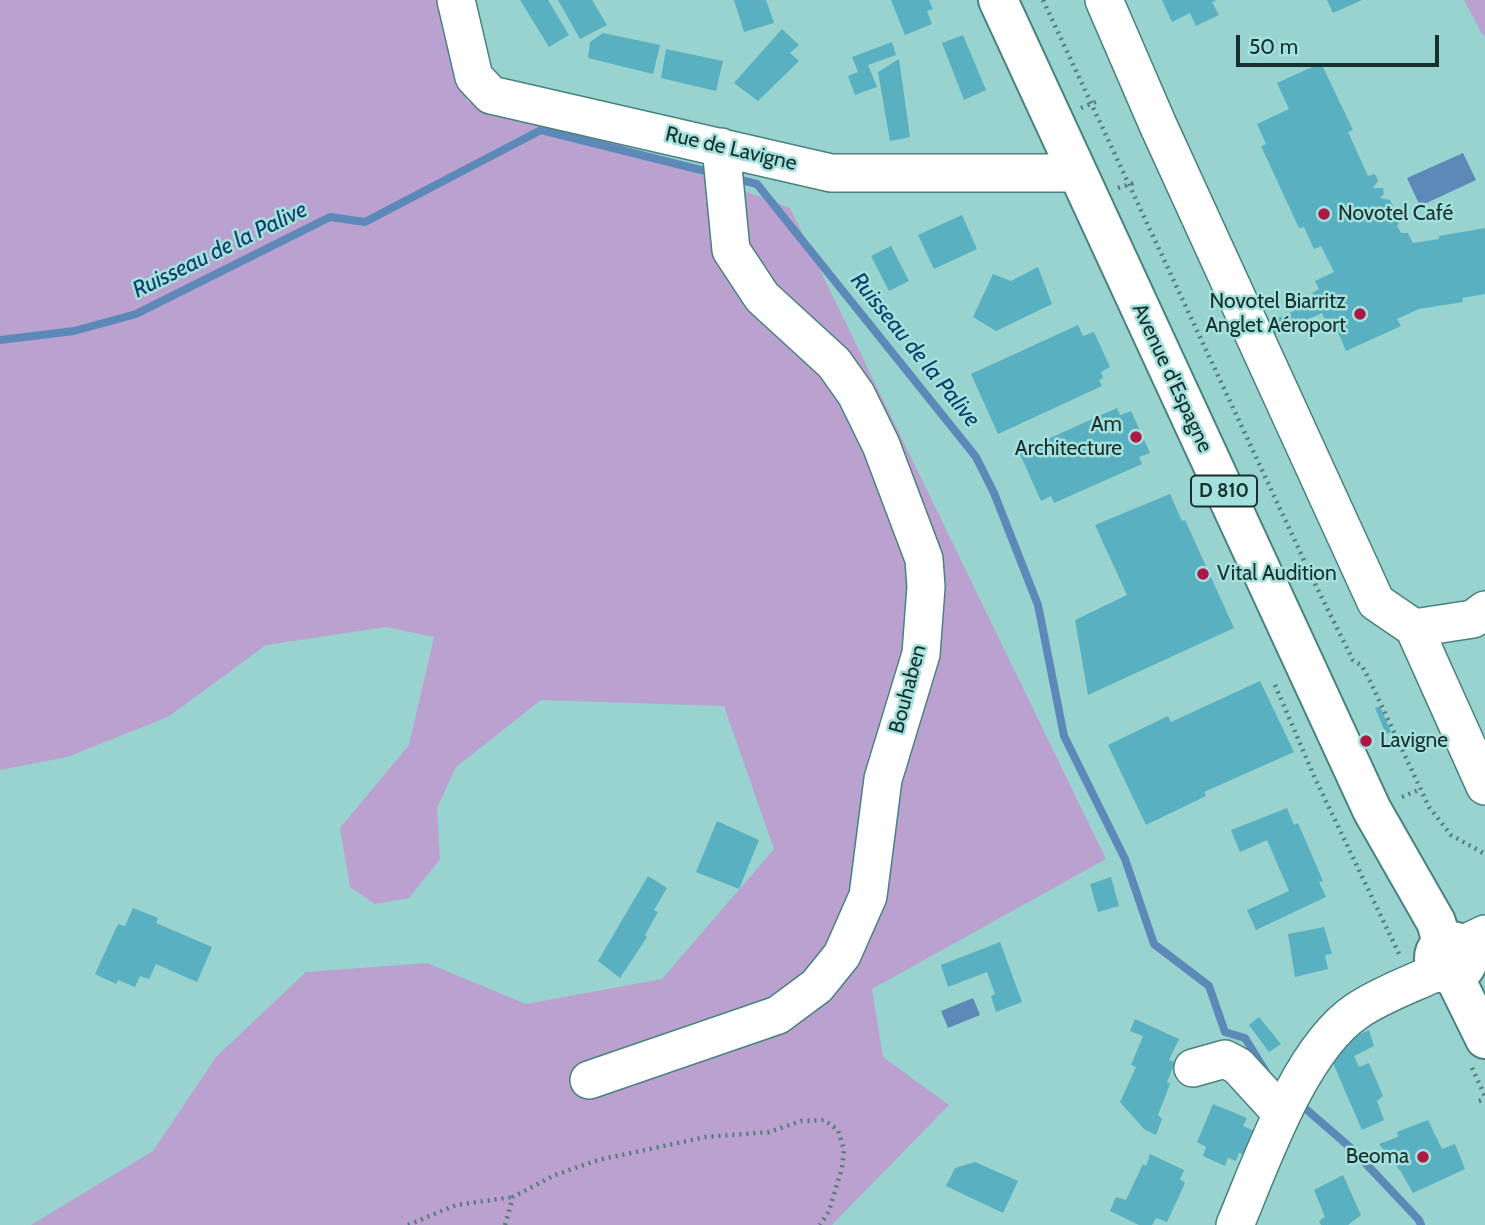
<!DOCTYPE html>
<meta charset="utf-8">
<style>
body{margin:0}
#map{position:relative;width:1485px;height:1225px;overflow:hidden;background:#98d3cf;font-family:Cabin,sans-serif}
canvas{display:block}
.scale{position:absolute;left:1236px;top:35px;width:203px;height:32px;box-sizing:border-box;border:4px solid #172f2e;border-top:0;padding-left:9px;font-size:21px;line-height:24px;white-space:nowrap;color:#172f2e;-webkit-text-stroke:5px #a5e1dc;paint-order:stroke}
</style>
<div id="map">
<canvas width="1485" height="1225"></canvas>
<div class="scale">50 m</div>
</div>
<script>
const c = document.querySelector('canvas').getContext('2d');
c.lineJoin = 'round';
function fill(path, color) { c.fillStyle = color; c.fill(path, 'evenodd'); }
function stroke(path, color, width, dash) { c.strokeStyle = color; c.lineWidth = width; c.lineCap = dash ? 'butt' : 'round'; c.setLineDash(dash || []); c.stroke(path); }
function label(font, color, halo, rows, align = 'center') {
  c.font = font + ' Cabin,sans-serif'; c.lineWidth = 5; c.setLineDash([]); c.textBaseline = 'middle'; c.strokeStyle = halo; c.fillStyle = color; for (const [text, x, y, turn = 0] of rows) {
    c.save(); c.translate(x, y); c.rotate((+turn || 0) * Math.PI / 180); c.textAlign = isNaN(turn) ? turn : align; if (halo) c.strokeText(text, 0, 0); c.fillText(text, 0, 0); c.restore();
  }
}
const green = new Path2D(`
 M0,0H438L467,101L626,147L790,208L1106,859L872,989L883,1057L949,1105L832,1225H31L153,1151L216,1057L306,972L427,963L526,1004L662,979L774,849L724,706L541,700L456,767L437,808L440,859L409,898L375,904L350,887L340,828L409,745L434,637L386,627L266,645L168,717L67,757L0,770Z
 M1464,0H1485V36L1482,34Z`);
const water = new Path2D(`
 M1463,153L1476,180L1420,206L1407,178Z
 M973,998L980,1015L948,1028L941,1011Z`);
const stream = new Path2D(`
 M733,178L757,184L976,457L994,493L1038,605L1064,736L1125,859L1154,944L1209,986L1225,1032L1245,1038L1266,1072
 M0,340L74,331L136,314L330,217L365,222L541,130L713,173
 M1299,1103L1352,1149L1419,1220L1421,1225`);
const building = new Path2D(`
 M520,0H548L569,35L549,47Z
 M558,0H592L607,25L580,39Z
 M734,0H766L774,23L744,32Z
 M891,0H929L933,9L927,11L932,24L905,35Z
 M1162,0H1217L1212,2L1219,15L1196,26L1190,13L1172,22Z
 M1327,0H1362L1333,13Z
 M782,29L799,45L790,53L799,61L758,101L734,83Z
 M603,33L660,45L653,74L588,58L590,42Z
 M963,35L986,90L964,100L942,43Z
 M892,42L896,55L868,65L877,87L855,95L848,76L858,72L852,57Z
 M666,49L723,61L716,91L661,78Z
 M899,59L910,137L890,141L878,72Z
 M1321,63L1353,130L1348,132L1368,176L1375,174L1378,181L1373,188H1383L1384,194L1380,198L1390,200L1393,206L1389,211L1391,215L1397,214L1401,220L1397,226L1401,233H1408L1413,243L1439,239V236L1485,228V294L1462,298L1463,302L1419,309L1397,319L1401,326L1346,351L1332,318L1325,320L1322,313L1274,335L1269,322L1316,301L1312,293L1319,289L1315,281L1334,272L1321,246L1314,249L1304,227L1299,228L1261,146L1266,144L1257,124L1289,109L1277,83Z
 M962,215L977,249L934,269L918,235Z
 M891,246L909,281L889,291L871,256Z
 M1038,267L1052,304L996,331L973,317L993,274L1011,281Z
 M1078,325L1083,336L1094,332L1110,367L1101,372L1103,378L1099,380L1102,386L998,434L971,374Z
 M1117,408L1120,415L1131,411L1150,453L1139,457L1142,464L1054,503L1051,496L1041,501L1019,452Z
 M1170,494L1182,521L1185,520L1234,628L1088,695L1075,620L1127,595L1095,525Z
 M1260,681L1294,752L1204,792L1206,796L1146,825L1108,745L1168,716L1171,722Z
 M1380,706L1391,732L1386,734L1375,708Z
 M1287,808L1294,825L1298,823L1323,881L1319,882L1326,897L1256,930L1247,910L1289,891L1267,840L1240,852L1231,830Z
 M717,821L759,840L739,889L696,872Z
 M648,876L667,888L654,910L658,912L645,935L647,937L620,978L598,961Z
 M1111,877L1119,906L1098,912L1090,884Z
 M133,908L158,918L156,923L212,947L197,982L156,964L149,979L140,976L135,987L118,980L116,984L95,974L118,924L125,926Z
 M1324,927L1332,954L1325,955L1328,969L1295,977L1288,934Z
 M1000,942L1022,1002L996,1012L991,996L995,994L987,972L948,987L941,965Z
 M1259,1017L1281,1044L1269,1052L1249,1025Z
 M1135,1019L1179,1039L1169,1060L1175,1062L1167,1082L1170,1084L1158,1115L1162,1119L1156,1135L1144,1129L1120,1102L1136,1067L1131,1065L1143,1036L1130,1031Z
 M1369,1030L1374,1046L1354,1056L1359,1067L1369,1063L1383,1096L1377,1101L1384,1120L1362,1130L1333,1063L1347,1043L1356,1036Z
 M1213,1104L1247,1118L1243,1126L1257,1132L1247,1156L1239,1153L1236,1161L1228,1158L1225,1166L1203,1156L1206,1147L1197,1142Z
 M1428,1120L1442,1149L1455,1144L1465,1169L1413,1193L1401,1172L1379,1144L1398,1137L1397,1132Z
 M1150,1154L1184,1170L1180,1179L1185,1183L1167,1222L1156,1218L1152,1225H1139L1110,1211L1116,1197L1126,1200L1143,1164L1146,1166Z
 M975,1162L1018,1181L1003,1213L946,1186L955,1168Z
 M1343,1175L1361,1215L1348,1225H1321L1319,1221L1325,1217L1314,1190Z`);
const path = new Path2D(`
 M1043,0L1316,586L1353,660L1362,666L1370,681L1429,807L1451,835L1485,854
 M1081,108L1100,100
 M1118,188L1137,182
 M1275,685L1314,776L1400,956
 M1402,797L1421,789
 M1472,1068L1485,1096
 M1479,1101L1485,1099
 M408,1225L456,1205L513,1197
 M505,1225L513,1197L555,1175L598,1160L706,1137L769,1132L801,1121L824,1120L838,1130L844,1150L842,1168L829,1211L820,1225`);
const minor = new Path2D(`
 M456,0L474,77L491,95L831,173H1077
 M1104,0L1158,125L1376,602L1414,628L1485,786
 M1414,628L1473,619L1485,610
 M1462,945L1485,934
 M1193,1068L1225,1059L1238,1066L1282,1114
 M589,1080L778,1015L817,986L842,955L868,896L883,779L921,654L926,587L924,559L881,445L856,394L834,363L762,297L731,250L721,147
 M1235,1225C1261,1163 1300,1049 1357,1011C1382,994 1412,984 1439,971`);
const major = new Path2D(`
 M998,0L1372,810L1436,922L1442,942
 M1434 958a17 17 0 1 1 34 0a17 17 0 1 1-34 0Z
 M1453,974L1485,1039`);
const markers = [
 [1324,214,7,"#ad1946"],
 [1360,314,7,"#ad1946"],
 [1136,437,7,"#ad1946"],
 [1203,574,7,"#ad1946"],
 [1366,741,7,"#ad1946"],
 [1423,1157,7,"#ad1946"]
];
const shields = [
 [1224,491,66]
];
const shieldNames = [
 ["D 810",1224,491]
];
const streetNames = [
 ["Rue de Lavigne",731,149,13],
 ["Avenue d'Espagne",1172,378,65],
 ["Bouhaben",908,689,-75]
];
const poiNames = [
 ["Novotel Café",1338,214],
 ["Novotel Biarritz",1346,302,"right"],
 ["Anglet Aéroport",1346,326,"right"],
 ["Am",1122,425,"right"],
 ["Architecture",1122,449,"right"],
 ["Vital Audition",1217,574],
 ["Lavigne",1380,741],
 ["Beoma",1409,1157,"right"]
];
const waterNames = [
 ["Ruisseau de la Palive",220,250,-26],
 ["Ruisseau de la Palive",915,350,51]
];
fill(green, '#bba1cf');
fill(water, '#5d89b8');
stroke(stream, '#5d89b8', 8);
fill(building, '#59b0c0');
stroke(minor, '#48827f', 40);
stroke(major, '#48827f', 42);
stroke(path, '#537b79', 4.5, [2, 5]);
stroke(minor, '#fff', 37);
stroke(major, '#fff', 38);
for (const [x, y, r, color] of markers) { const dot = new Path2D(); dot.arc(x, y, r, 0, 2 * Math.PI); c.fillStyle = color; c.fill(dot); stroke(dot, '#a5e1dc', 2.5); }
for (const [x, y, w] of shields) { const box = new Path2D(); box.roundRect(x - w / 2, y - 15.5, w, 31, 5); c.fillStyle = '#a5e1dc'; c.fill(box); stroke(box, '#172f2e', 2); }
label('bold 19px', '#172f2e', null, shieldNames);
label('21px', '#172f2e', '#a5e1dc', streetNames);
label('21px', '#172f2e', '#a5e1dc', poiNames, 'left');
label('italic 23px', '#0c3e6b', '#a5e1dc', waterNames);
</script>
